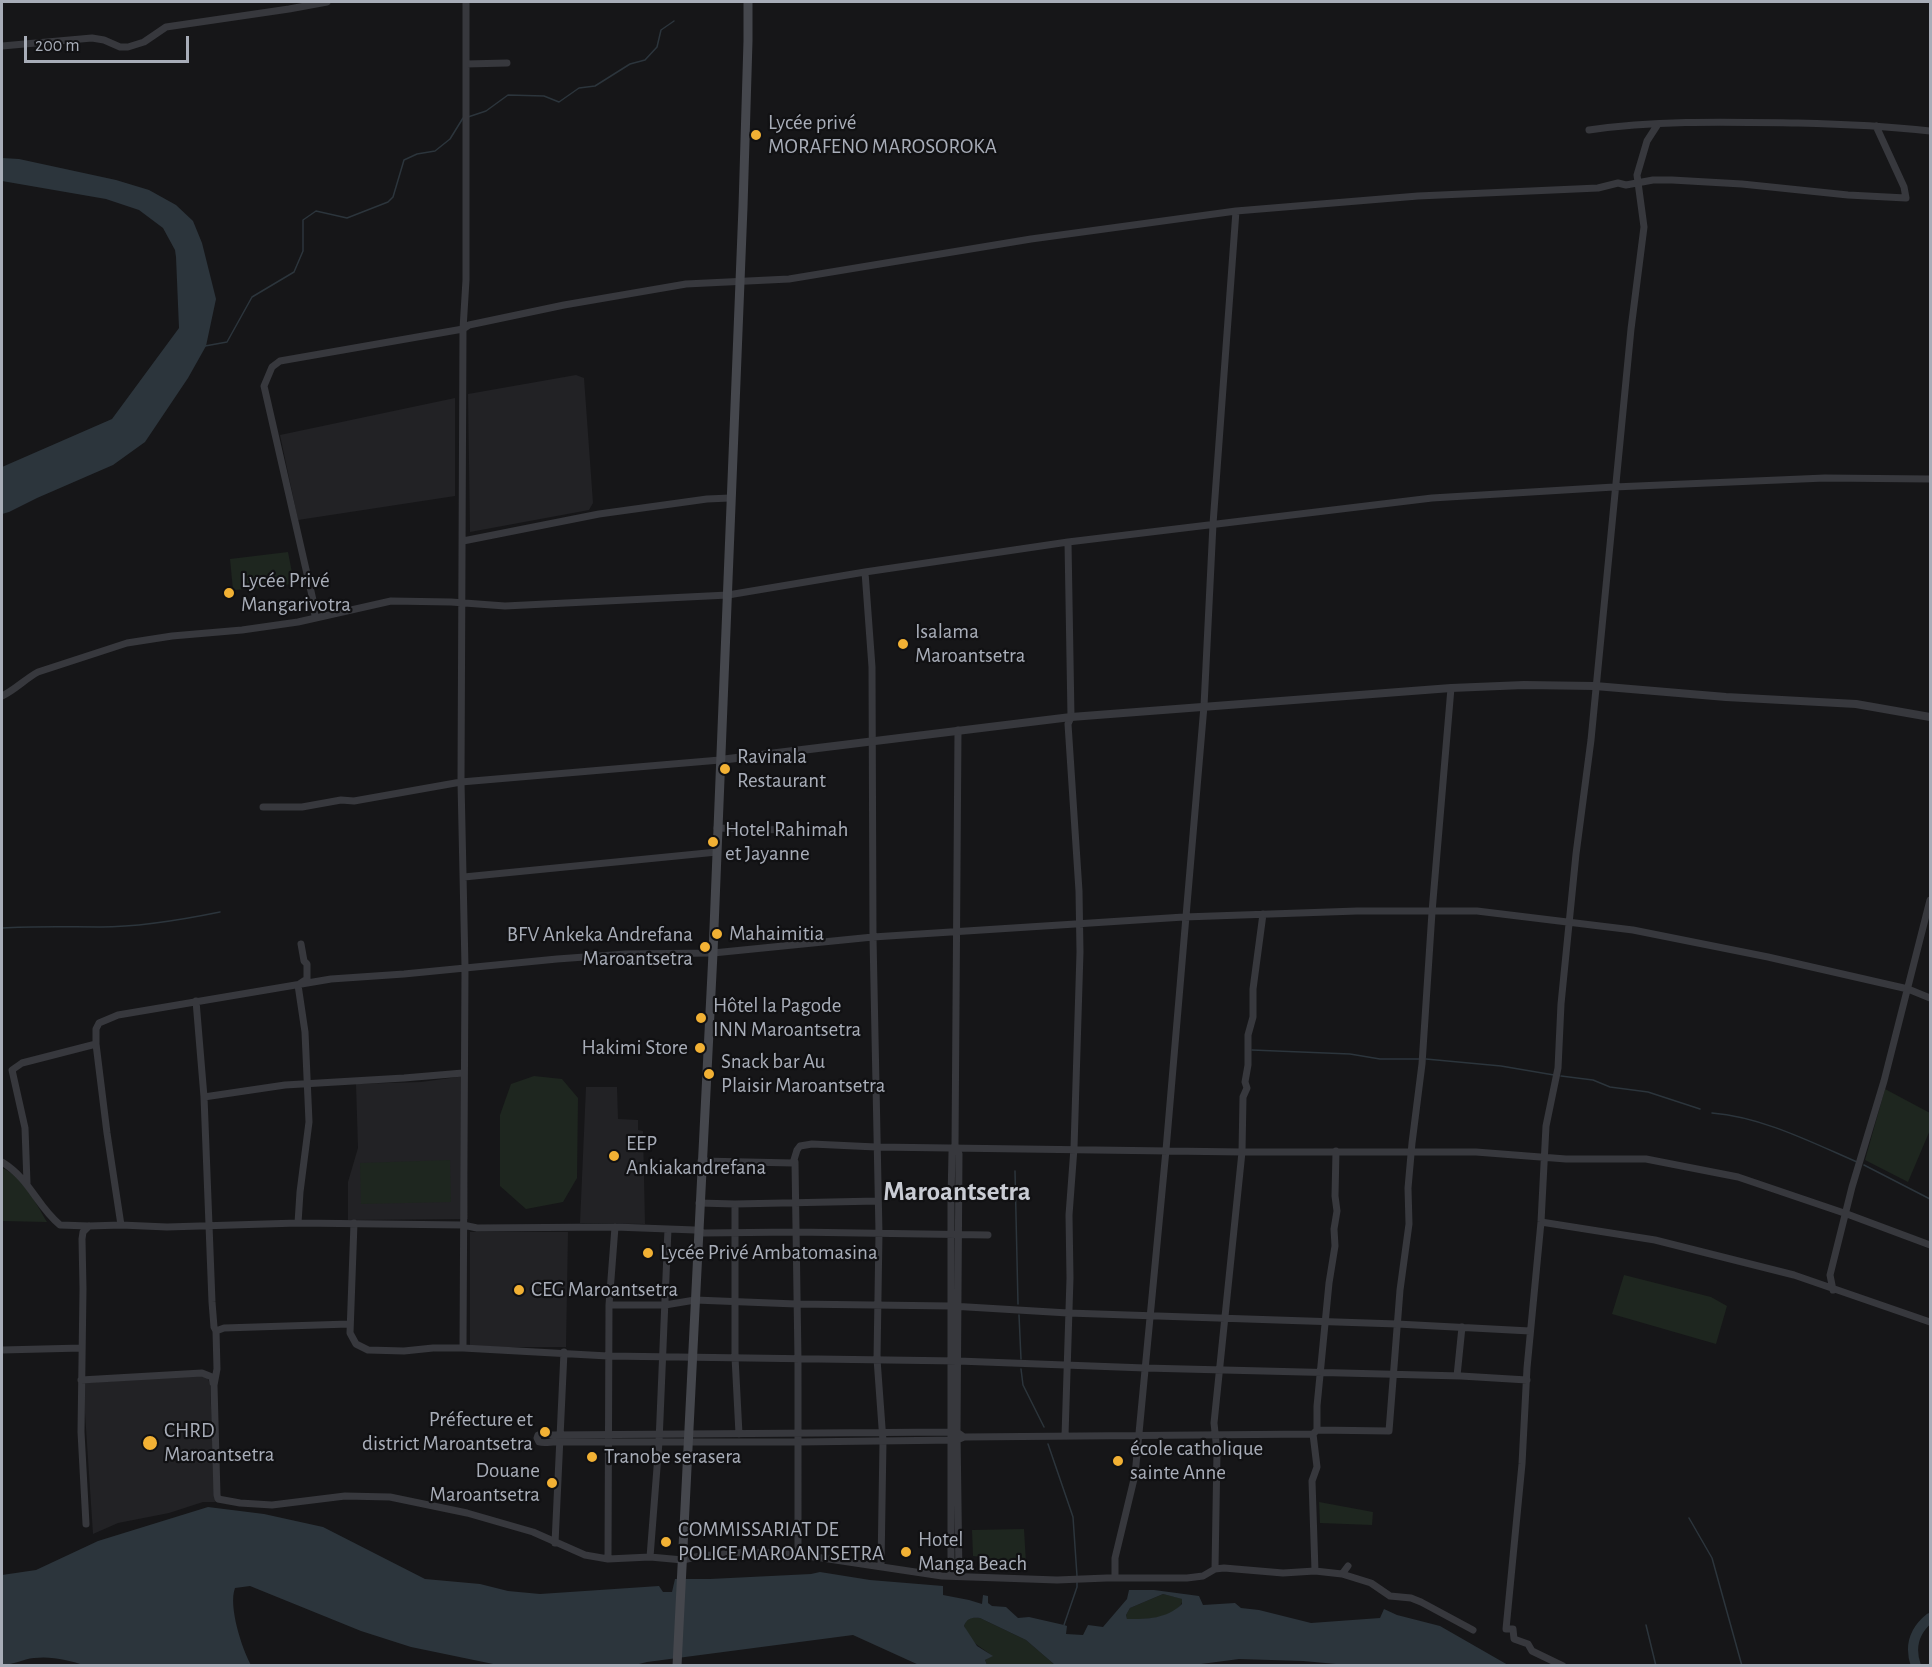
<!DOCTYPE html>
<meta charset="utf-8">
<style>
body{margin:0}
#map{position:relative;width:1932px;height:1667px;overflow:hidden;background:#161618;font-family:"Alegreya Sans",sans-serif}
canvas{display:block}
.frame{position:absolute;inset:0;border:3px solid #a8adb8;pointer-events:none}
.scale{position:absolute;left:24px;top:36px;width:165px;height:27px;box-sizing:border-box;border:3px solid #a8adb8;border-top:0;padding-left:8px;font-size:18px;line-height:21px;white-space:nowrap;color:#a8adb8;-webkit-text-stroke:4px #111113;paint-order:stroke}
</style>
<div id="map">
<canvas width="1932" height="1667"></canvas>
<div class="frame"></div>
<div class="scale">200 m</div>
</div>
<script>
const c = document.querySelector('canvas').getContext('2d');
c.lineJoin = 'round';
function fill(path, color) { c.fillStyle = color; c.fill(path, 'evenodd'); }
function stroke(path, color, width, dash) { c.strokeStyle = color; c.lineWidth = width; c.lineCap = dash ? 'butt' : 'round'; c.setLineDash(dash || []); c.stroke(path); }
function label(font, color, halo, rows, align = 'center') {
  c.font = font + ' "Alegreya Sans",sans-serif'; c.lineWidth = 4.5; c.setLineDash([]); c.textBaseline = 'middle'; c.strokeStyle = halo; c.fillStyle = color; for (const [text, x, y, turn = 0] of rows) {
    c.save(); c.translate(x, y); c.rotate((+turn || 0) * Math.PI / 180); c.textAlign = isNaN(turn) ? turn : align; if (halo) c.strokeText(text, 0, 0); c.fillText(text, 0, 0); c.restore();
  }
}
const built = new Path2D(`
 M576,375L584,378L593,503L589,510L470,532L468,394Z
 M455,398V496L298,520L280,435Z
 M465,1076L468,1219L348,1220V1182L358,1148L356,1084L421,1082Z
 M586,1087H617L618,1119L638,1120V1130L643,1131L645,1224L580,1223Z
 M470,1232H568L566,1347H470Z
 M203,1375L208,1379L210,1384L215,1502H203L169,1513L118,1523L93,1534L83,1383Z`);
const green = new Path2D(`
 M288,552L294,583L278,587L233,590L230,559Z
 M534,1076L562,1079L578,1098L577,1178L563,1202L526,1209L500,1186V1115L511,1084Z
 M1885,1089L1930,1113V1130L1908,1182L1865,1160Z
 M450,1160L451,1202L361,1204L360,1163Z
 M2,1168C24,1177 35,1202 47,1222L2,1221Z
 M1624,1275L1711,1297L1727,1306L1716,1344L1612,1314Z
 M1319,1502L1373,1512L1372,1525L1320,1523Z
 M1024,1529L1026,1563L973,1556L972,1530Z
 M1163,1594L1183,1599C1178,1621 1144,1619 1127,1619L1126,1615L1130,1608Z
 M972,1617L980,1618L1026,1640L1055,1665H987L985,1660L992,1656C977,1643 974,1647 964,1626L966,1621Z`);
const water = new Path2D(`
 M2,158L19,159L116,180L149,190L176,205L193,221L202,243L216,299L206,346L188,378L145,442L113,465L37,498L9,512L2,514V467L112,419L179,328L176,257L175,250L163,228L139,210L106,199L2,181Z
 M208,1507L264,1514L323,1527L425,1579L480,1584L508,1591L540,1594L659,1586L663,1592H672L675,1579H710L811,1574L820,1572L870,1580L943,1586V1595L969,1600L982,1604L983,1595L988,1596V1603L992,1606L1006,1607L1018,1618L1029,1617L1064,1625L1067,1626L1066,1634L1083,1635L1088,1625L1103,1627L1127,1599L1129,1590H1154L1199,1596L1203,1605L1235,1603L1241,1608L1259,1610L1311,1623L1380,1618L1384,1609L1397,1615L1440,1626L1508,1665L1358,1666L1303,1661L1239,1659L1186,1666L1055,1665L1026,1640L980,1618C972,1617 967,1618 964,1626L977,1646L993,1656L985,1660L987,1665H919L853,1635L647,1662L635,1665H498L411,1647L361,1631L250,1586L235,1588C228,1606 242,1649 251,1665L86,1666C69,1660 52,1656 34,1658C23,1659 13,1665 2,1665V1575L36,1570L98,1541ZM1163,1594L1182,1599V1604C1166,1619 1148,1619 1127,1619L1126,1615L1130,1608Z`);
const stream = new Path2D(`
 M468,117L486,111L508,95L544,96L559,102L579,88L595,86L630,64L645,60L657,47L661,30L674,21
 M205,346L227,342L252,297L294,272L303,251V220L316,211L347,218L388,202L393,197L404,160L417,154L435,151L450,139L463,118
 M2,928C34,926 67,927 100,927C139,927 181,920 220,912
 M1252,1050L1350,1054L1380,1059H1419
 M1426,1059L1501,1066L1554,1075
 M1561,1076L1593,1080L1610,1087L1648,1092L1700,1109
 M1712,1113C1762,1117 1811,1142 1857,1162
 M1864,1165L1930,1199
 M1015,1171L1018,1304
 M1019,1315L1021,1359
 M1021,1369L1023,1385L1044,1427
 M1048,1444L1073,1517L1077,1576
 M1689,1518L1712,1558L1742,1666
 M1064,1625L1077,1587V1581
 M1646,1625L1656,1666
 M1720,1665V1666`);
const river = new Path2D(`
 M1916,1666C1909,1646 1915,1630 1930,1618`);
const minor = new Path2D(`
 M2,46L92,38L104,40L120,47H128L144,42L166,27L289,9L327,2
 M466,64L507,63
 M1589,130C1658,120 1729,122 1798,123C1843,124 1886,126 1930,131
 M463,541L599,514L707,499L730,498
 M865,572L872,667L873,937L879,1233L877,1359L883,1441L881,1566
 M315,617L313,600L264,386L272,367L280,361L463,329L469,325L564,305L686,284L789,279L1031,239L1236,211L1418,196L1598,188L1618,183L1626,185L1653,180H1672L1742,184L1848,195L1906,198L1904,187L1876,126
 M2,696C15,690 25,679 38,672L127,643L172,636L242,630L298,622L391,601L451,602L505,606L728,595L865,572L1068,542L1432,498L1614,487L1825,478L1930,479
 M263,807H302L341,800L354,801L461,782L720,760
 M717,828L782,830
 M464,877L717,852
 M196,1001L204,1097L212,1302L214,1327L216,1331
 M204,1097L285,1085L404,1078L463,1073
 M955,1147L959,1154L957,1432L959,1576
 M701,1161L793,1163L797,1150L800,1146L812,1144L876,1147L1242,1152H1476L1566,1159H1646L1738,1177L1847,1214L1930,1245
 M2,1162C31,1180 36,1205 60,1225L89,1226L121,1225L167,1227L298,1223L463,1225L477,1228L615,1227L695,1230L704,1233L795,1232L988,1235
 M795,1162L798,1360V1554
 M27,1183L25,1128L12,1070L22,1063L96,1044
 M699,1203L735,1204L878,1201
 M735,1204V1357L739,1434
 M1541,1222L1655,1240L1794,1275L1930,1322
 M298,1223L300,1192L309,1122L305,1032L298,985L307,979V964L304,961L301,944
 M354,1223L350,1333L356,1344L368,1350L404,1351L433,1348H463L608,1356L958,1361L1145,1368L1461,1376L1527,1380
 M121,1225L107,1133L96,1044V1029L99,1023L118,1015L331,979L404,974L557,959L626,954L713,953L873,937L1184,917L1357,911H1477L1633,930L1768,957L1908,989L1930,998
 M1833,1290L1830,1275L1852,1187L1884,1081L1930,900
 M609,1305H665L695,1300L796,1304L951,1306L1068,1313L1397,1324L1530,1331
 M349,1324L224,1328L216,1331L217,1369L214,1385L217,1495L218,1499L240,1503L272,1505L345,1496L390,1497L467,1513L533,1532L585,1555L608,1559L650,1557L683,1560L700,1556L748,1552L777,1553L822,1558L942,1576L1057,1580L1107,1578H1187L1203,1576L1215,1569L1224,1568L1283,1573L1315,1571L1342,1574L1348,1566
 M463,1348L465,967L461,782L463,329L466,280V2
 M2,1350L82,1348
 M1457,1376L1462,1327
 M81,1380L202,1373L212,1377L213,1383
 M1317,1430V1406L1329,1283L1335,1246L1334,1229L1337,1211L1335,1196L1336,1151
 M1313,1434L1317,1467L1312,1481L1315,1571
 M1065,1436L1070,1278L1069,1215L1074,1148L1080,952L1079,891L1068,724L1071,717L1068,542
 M964,1437L957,1432H950L551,1435L545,1433L538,1435L537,1438L539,1442C546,1444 552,1441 559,1442H798L957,1440L964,1437L1313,1434L1317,1430L1389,1431L1400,1290L1409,1224L1408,1188L1412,1143L1422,1064L1432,912L1451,688
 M86,1524L81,1432L83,1289L82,1239L83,1232L89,1226
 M555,1543L564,1352
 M650,1557L659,1442L668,1229
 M608,1559L609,1305L615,1227
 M1215,1569L1217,1451L1214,1423L1242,1152L1243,1097L1247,1088L1245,1082L1248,1065V1035L1253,1017V989L1263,914
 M1342,1574L1371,1583L1390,1596L1411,1598L1421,1602L1473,1630
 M951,1576V1199L952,1152L955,1147L958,730
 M1115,1578V1558L1135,1475L1166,1150L1204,706L1213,524L1236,211
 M1563,1666L1532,1651L1528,1644L1514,1639L1513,1629H1506L1522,1464L1527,1368L1541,1222L1546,1126L1558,1068L1561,1004L1576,854L1591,740L1631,329L1644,227L1637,175L1647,141L1658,124`);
const tertiary = new Path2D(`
 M720,760L1071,717L1451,688L1524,685L1595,686L1726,697L1856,704L1930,717`);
const secondary = new Path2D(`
 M677,1666L713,953L743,207L748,41V2`);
const markers = [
 [756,135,6,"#f2b134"],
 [229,593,6,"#f2b134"],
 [903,644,6,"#f2b134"],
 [725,769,6,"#f2b134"],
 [713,842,6,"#f2b134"],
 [717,934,6,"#f2b134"],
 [705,947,6,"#f2b134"],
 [701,1018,6,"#f2b134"],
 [700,1048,6,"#f2b134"],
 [709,1074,6,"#f2b134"],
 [614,1156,6,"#f2b134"],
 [648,1253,6,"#f2b134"],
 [519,1290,6,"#f2b134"],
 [545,1432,6,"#f2b134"],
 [150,1443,8,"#f2b134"],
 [592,1457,6,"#f2b134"],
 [1118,1461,6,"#f2b134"],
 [552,1483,6,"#f2b134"],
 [666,1542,6,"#f2b134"],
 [906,1552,6,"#f2b134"]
];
const poiNames = [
 ["Lycée privé",768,123],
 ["MORAFENO MAROSOROKA",768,147],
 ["Lycée Privé",241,581],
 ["Mangarivotra",241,605],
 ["Isalama",915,632],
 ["Maroantsetra",915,656],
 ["Ravinala",737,757],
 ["Restaurant",737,781],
 ["Hotel Rahimah",725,830],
 ["et Jayanne",725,854],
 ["Mahaimitia",729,934],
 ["BFV Ankeka Andrefana",693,935,"right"],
 ["Maroantsetra",693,959,"right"],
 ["Hôtel la Pagode",713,1006],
 ["INN Maroantsetra",713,1030],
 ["Hakimi Store",688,1048,"right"],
 ["Snack bar Au",721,1062],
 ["Plaisir Maroantsetra",721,1086],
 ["EEP",626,1144],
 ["Ankiakandrefana",626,1168],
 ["Lycée Privé Ambatomasina",660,1253],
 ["CEG Maroantsetra",531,1290],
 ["Préfecture et",533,1420,"right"],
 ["district Maroantsetra",533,1444,"right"],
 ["CHRD",164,1431],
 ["Maroantsetra",164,1455],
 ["école catholique",1130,1449],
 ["sainte Anne",1130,1473],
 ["Tranobe serasera",604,1457],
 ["Douane",540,1471,"right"],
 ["Maroantsetra",540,1495,"right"],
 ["COMMISSARIAT DE",678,1530],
 ["POLICE MAROANTSETRA",678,1554],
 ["Hotel",918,1540],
 ["Manga Beach",918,1564]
];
const districtNames = [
 ["Maroantsetra",957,1192]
];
fill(built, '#222225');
fill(green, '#1e261f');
fill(water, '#2c353c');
stroke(stream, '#2c353c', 1.5);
stroke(river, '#2c353c', 10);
stroke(minor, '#37383d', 7);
stroke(tertiary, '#37383d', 8);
stroke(secondary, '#45474d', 9);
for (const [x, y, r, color] of markers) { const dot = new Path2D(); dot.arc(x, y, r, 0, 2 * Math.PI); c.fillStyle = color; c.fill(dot); stroke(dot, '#111113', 2); }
label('21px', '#a8adb8', '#111113', poiNames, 'left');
label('bold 27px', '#c9ccd4', '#111113', districtNames);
</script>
